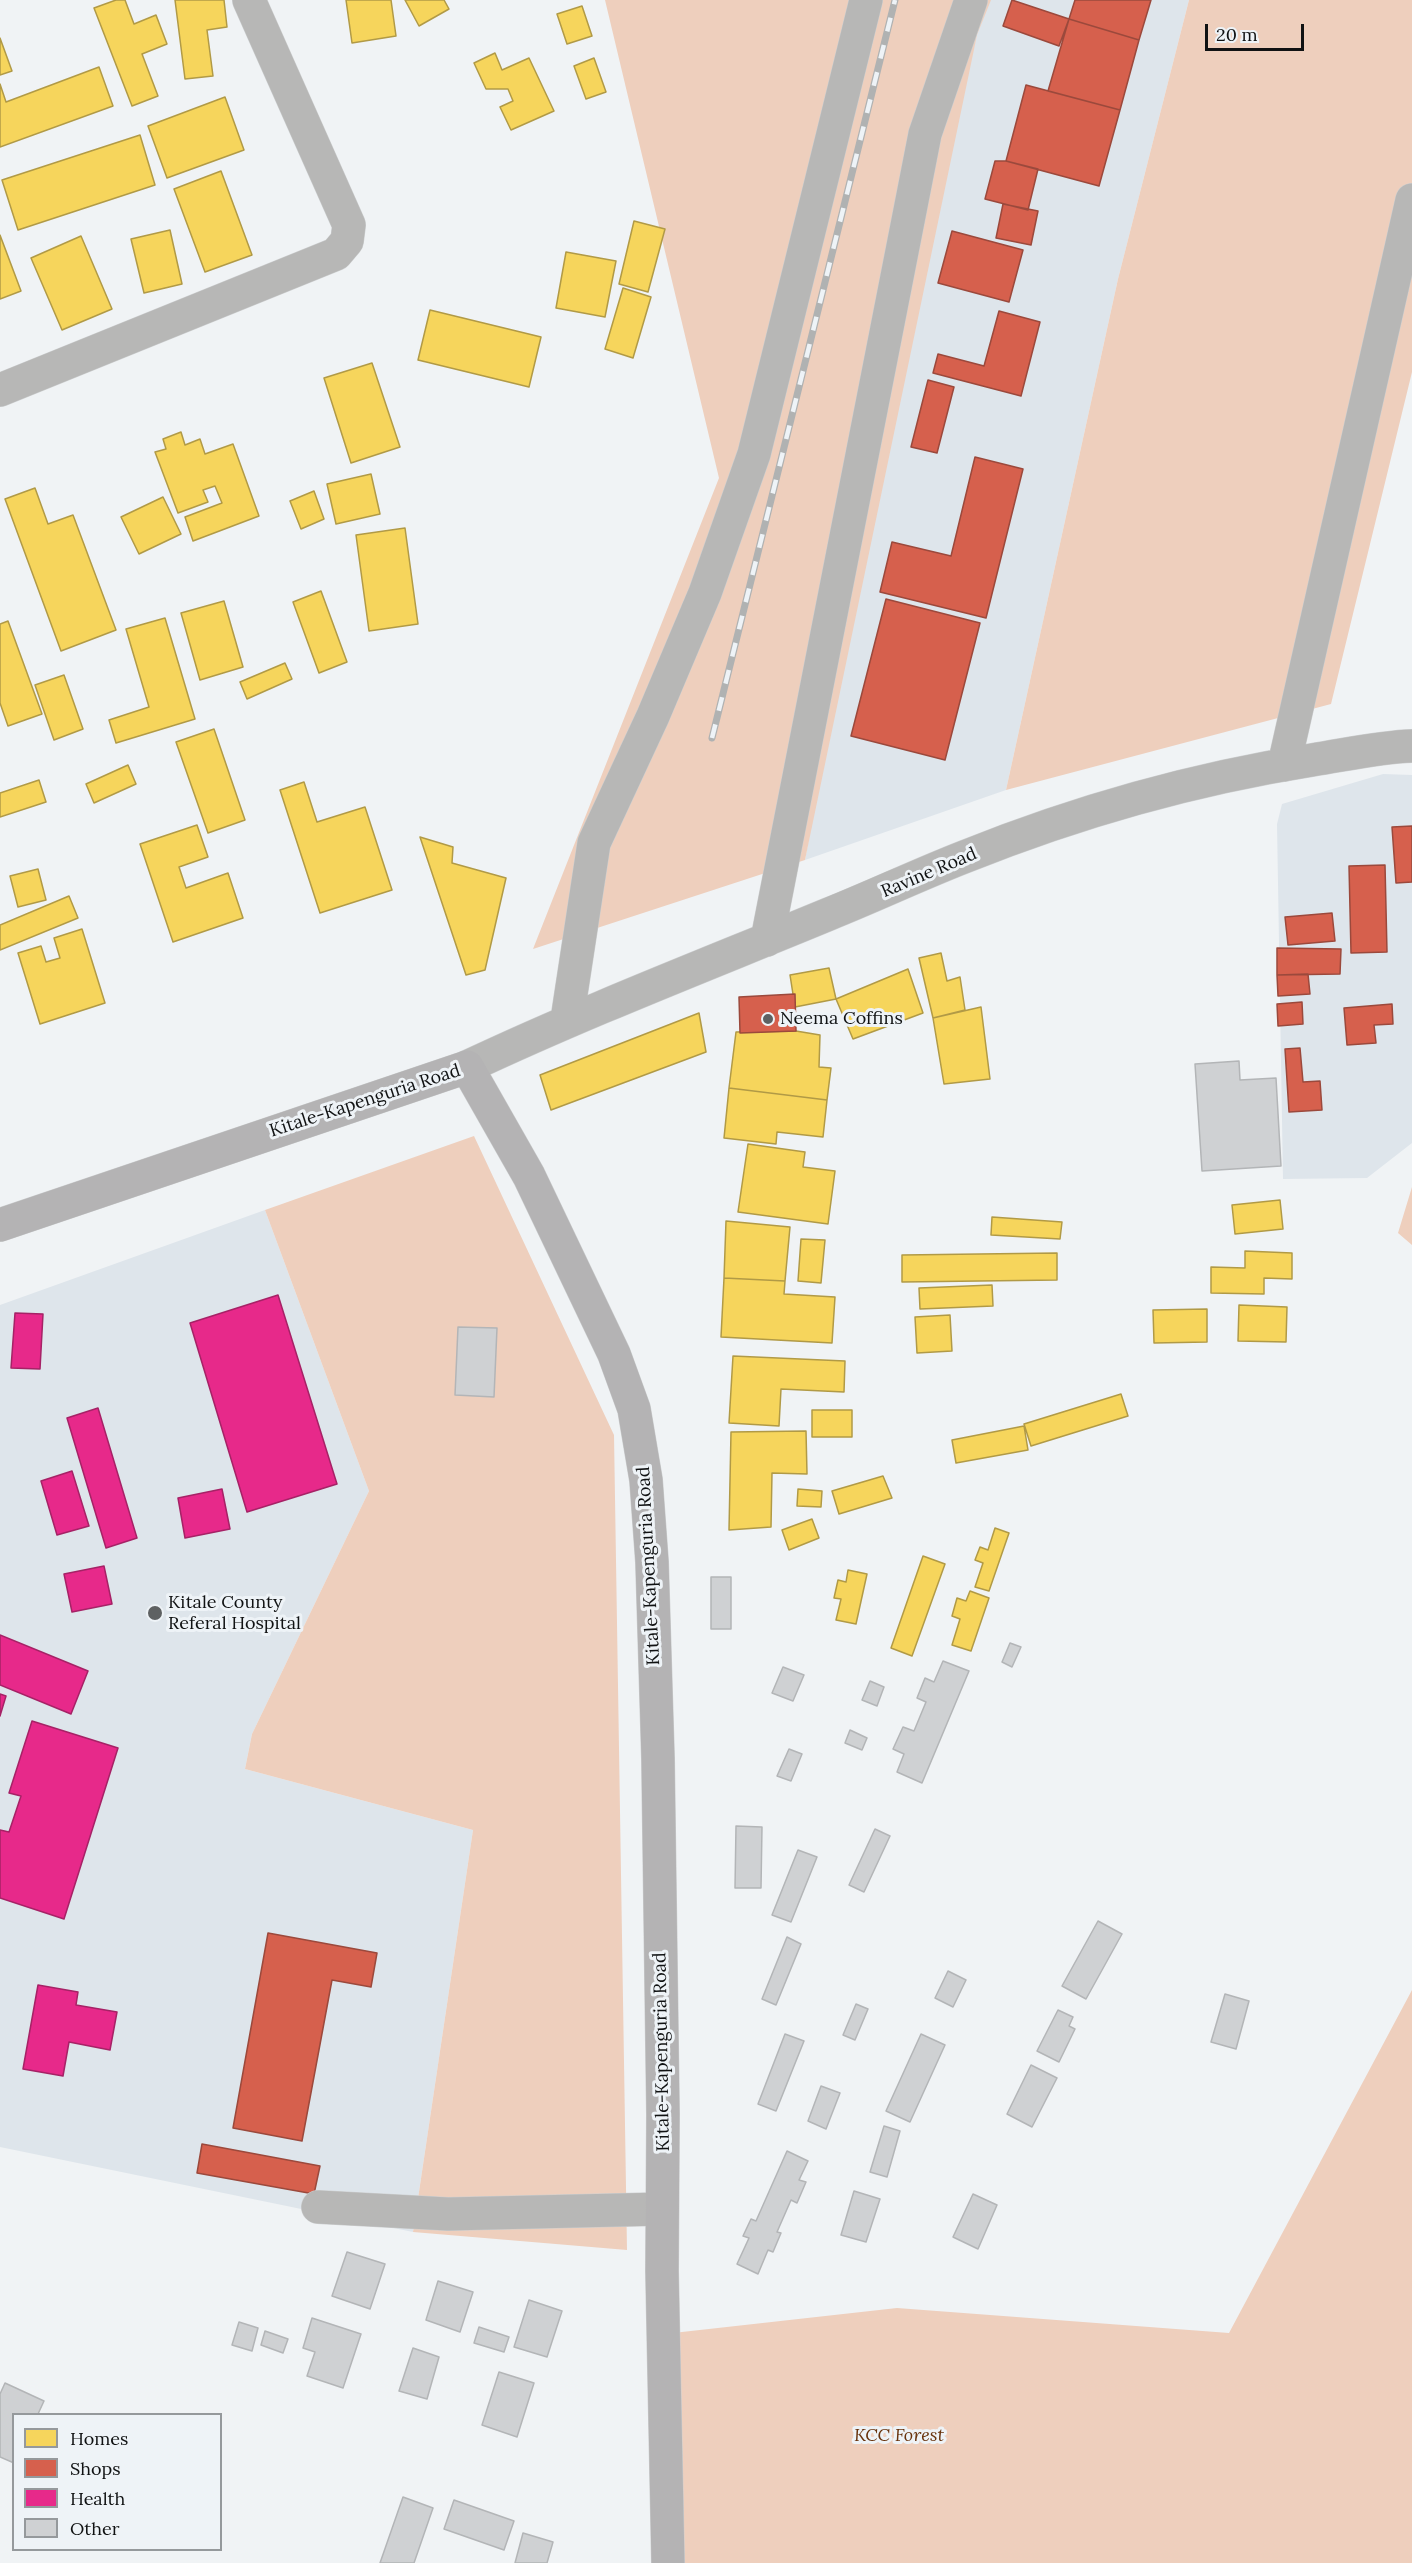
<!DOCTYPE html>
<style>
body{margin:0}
#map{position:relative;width:1412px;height:2563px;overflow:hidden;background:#f0f3f5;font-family:Lora,serif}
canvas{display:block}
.legend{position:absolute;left:12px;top:2413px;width:210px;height:138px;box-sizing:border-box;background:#eef3f7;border:2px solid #95999c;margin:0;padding:8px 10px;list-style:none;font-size:18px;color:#101213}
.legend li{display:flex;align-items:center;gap:12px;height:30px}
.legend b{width:30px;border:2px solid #95999c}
.scale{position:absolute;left:1205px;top:24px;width:99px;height:27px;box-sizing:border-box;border:3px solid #101213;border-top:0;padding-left:8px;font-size:18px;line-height:21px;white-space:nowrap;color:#101213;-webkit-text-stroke:4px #eef3f7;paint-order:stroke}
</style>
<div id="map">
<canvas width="1412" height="2563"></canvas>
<ul class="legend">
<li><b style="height:16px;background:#f6d55c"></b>Homes</li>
<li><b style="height:16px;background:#d6604d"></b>Shops</li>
<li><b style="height:16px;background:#e7298a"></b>Health</li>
<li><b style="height:16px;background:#cfd1d3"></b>Other</li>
</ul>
<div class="scale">20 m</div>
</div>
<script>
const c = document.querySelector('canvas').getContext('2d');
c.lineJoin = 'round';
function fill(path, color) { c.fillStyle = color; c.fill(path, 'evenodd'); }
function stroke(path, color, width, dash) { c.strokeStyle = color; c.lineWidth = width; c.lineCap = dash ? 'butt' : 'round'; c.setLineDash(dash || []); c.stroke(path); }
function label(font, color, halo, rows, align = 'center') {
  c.font = font + ' Lora,serif'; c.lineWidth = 6; c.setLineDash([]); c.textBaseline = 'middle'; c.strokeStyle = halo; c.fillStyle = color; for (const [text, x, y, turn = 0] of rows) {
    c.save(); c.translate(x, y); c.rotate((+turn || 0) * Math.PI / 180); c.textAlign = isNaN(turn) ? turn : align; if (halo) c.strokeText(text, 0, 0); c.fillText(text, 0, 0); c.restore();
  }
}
const built = new Path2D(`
 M990,0H1189L1118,279L1006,790L805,860L906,311L977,35Z
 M1383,774L1412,775V1143L1367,1178L1283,1179L1277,824L1282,804Z
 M265,1210L369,1491L252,1734L245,1769L473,1830L413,2232L0,2147V1305Z`);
const green = new Path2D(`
 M605,0H991L977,35L805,860L533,949L719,478Z
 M1189,0H1412V372L1331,704L1006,790L1118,279Z
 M474,1136L614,1435L627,2250L413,2232L473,1830L245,1769L252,1734L369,1491L265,1210Z
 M1412,1187V1245L1398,1233Z
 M1412,1990V2563H670L664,2334L897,2308L1229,2333Z`);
const homes = new Path2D(`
 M116,0H125L134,24L156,15L167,44L142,54L158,96L132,106L94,8Z
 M175,0H224L227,27L207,30L213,76L185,79Z
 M346,0H391L396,36L352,43Z
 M405,0H444L449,9L419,26Z
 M582,6L592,36L567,44L557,14Z
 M0,38L12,71L0,75Z
 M495,53L502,70L529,58L554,111L511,130L500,107L513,101L508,89H486L474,63Z
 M594,58L606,92L586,99L574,66Z
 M99,67L113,106L0,147V84L6,102Z
 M225,97L244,150L167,178L148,126Z
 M140,135L155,185L18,230L2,180Z
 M221,171L252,255L205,272L174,189Z
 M634,221L665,229L648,292L619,284Z
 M170,230L182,284L144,293L131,239Z
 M0,235L21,291L0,299Z
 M81,236L112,309L62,330L31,258Z
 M566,252L616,261L605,317L556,308Z
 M623,288L651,297L633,358L605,349Z
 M430,310L541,337L529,387L418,360Z
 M372,363L400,447L351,463L324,378Z
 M181,432L185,445L200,439L205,454L233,444L259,516L193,541L185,517L222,503L215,486L203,490L208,502L178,513L155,452L166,449L163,439Z
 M371,474L380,514L336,524L327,484Z
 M35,488L48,524L73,515L116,630L61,651L5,499Z
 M314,491L324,519L301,529L290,501Z
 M163,497L181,534L139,554L121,517Z
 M405,528L418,624L369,631L356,535Z
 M321,591L347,662L319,673L293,602Z
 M224,601L243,667L200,680L181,613Z
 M165,618L195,719L116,743L109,720L149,707L126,629Z
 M8,621L42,714L8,726L0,703V624Z
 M285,663L292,679L247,699L240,682Z
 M64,675L83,729L54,740L35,685Z
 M214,729L245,820L208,833L176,742Z
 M128,765L136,784L94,803L86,784Z
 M39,780L46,802L0,817V793Z
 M304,782L317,822L365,807L392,890L320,913L280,790Z
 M197,825L208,857L179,867L186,888L228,873L243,918L173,942L140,844Z
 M420,837L453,847L452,863L506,878L485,970L466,975Z
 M38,869L46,900L18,907L10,876Z
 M69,896L78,918L0,950V925Z
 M82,929L105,1003L40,1024L18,953L41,946L46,962L60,958L54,938Z
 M941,953L947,981L960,977L965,1010L933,1018L919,958Z
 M829,968L836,999L795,1007L790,975Z
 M908,969L923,1013L853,1039L836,999Z
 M981,1007L990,1079L944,1084L933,1018Z
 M699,1013L706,1052L551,1110L540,1075Z
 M796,1031L820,1035L819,1067L831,1068L827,1100L729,1088L736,1032Z
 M729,1088L827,1100L823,1137L777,1132L776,1144L724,1138Z
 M748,1144L805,1152L803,1167L835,1171L828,1224L738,1212Z
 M1280,1200L1283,1229L1235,1234L1232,1205Z
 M992,1217L1062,1222L1060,1239L991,1235Z
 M726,1221L790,1227L785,1281L724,1278Z
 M801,1239L825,1240L821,1283L798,1281Z
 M1245,1251L1292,1253V1279L1264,1278V1294L1211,1293V1267L1245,1268Z
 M1057,1253V1280L902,1282V1255Z
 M724,1278L785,1281L784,1294L835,1297L832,1343L721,1337Z
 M992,1285L993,1306L920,1309L919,1288Z
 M1239,1305L1287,1307L1286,1342L1238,1341Z
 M1207,1309V1342L1154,1343L1153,1310Z
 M950,1315L952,1351L917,1353L915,1317Z
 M733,1356L845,1361L844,1392L781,1389L779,1426L729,1423Z
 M1121,1394L1128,1416L1031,1446L1024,1424Z
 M812,1410H852V1437H812Z
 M1024,1426L1028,1450L956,1463L952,1440Z
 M806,1431L807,1474L772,1473L771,1527L729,1530L731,1432Z
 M883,1476L892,1498L839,1514L832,1491Z
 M798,1489L822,1491L821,1507L797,1506Z
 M812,1519L819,1538L789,1550L782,1530Z
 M995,1528L1009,1533L989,1591L975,1587L983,1563L975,1560L980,1547L988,1550Z
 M923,1556L945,1564L912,1656L891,1648Z
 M848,1570L867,1574L856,1624L836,1620L841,1599L834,1598L838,1580L846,1582Z
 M970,1591L989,1598L971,1651L952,1645L960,1619L952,1616L957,1598L966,1601Z`);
const shops = new Path2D(`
 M1012,0L1069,19L1059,46L1003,26Z
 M1075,0H1151L1139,40L1069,19Z
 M1069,19L1139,40L1120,110L1048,91Z
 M1026,85L1120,110L1099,186L1006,161Z
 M995,161H1006L1038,169L1028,210L985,199Z
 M1003,204L1038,211L1031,245L996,238Z
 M952,231L1023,250L1009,302L938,283Z
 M999,311L1040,322L1021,396L933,373L938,354L984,366Z
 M928,380L954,387L937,453L911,447Z
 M975,457L1023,469L986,618L880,592L892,542L951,556Z
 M886,599L980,623L945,760L851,736Z
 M1412,826V882L1396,883L1392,827Z
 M1385,865L1387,952L1351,953L1349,866Z
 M1332,913L1335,941L1288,945L1285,917Z
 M1277,948L1341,949L1340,974L1277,975Z
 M1308,974L1310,994L1278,996L1277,975Z
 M795,994L796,1031L740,1033L739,997Z
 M1302,1002L1303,1024L1278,1026L1277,1004Z
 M1392,1004L1393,1024L1374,1025L1376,1043L1347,1045L1344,1008Z
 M1300,1048L1303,1082L1320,1081L1322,1110L1289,1112L1285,1049Z
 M268,1933L377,1953L371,1987L332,1980L302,2141L233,2128Z
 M202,2144L320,2166L314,2194L197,2173Z`);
const health = new Path2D(`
 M278,1295L337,1484L247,1512L190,1323Z
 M15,1313L43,1314L40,1369L11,1368Z
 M98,1408L137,1538L106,1548L67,1418Z
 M72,1471L89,1526L57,1535L41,1481Z
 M222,1489L230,1529L185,1538L178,1498Z
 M104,1566L112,1604L72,1612L64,1574Z
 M0,1635L88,1671L71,1714L0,1685Z
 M0,1694L6,1696L0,1716Z
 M32,1721L118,1748L64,1919L0,1898V1830L9,1832L21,1796L9,1793Z
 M38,1985L78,1992L76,2005L117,2012L110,2050L69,2042L63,2076L23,2069Z`);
const building = new Path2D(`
 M1239,1061L1240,1080L1276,1078L1281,1166L1202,1171L1195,1064Z
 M458,1327L497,1328L494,1397L455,1395Z
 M711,1577H731V1629H711Z
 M1010,1643L1021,1647L1012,1667L1002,1662Z
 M943,1661L969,1671L922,1783L897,1772L904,1754L893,1749L903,1727L914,1731L926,1702L917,1698L925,1678L934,1682Z
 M783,1667L804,1675L793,1701L772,1693Z
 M870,1681L884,1687L877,1706L862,1700Z
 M850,1730L867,1738L862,1750L845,1743Z
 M789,1749L802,1754L791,1781L777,1776Z
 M736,1826L762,1827L761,1888H735Z
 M875,1829L890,1836L864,1892L849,1885Z
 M798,1850L817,1857L791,1922L772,1915Z
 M1098,1921L1122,1934L1086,1999L1062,1986Z
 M787,1937L801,1944L776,2005L762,1999Z
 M948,1971L966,1980L953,2007L935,1998Z
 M1225,1994L1249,2001L1236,2049L1211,2042Z
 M856,2004L868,2009L855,2040L843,2035Z
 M1058,2010L1073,2017L1069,2026L1075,2029L1059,2062L1037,2051Z
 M785,2034L804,2041L776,2111L758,2104Z
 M921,2034L945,2045L910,2122L886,2111Z
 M1031,2065L1057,2078L1032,2127L1007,2114Z
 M821,2086L840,2093L826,2129L808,2121Z
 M884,2126L900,2131L887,2177L870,2172Z
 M787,2151L808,2161L799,2180L806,2182L797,2203L791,2200L777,2232L781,2233L773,2252L768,2250L758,2274L737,2264L749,2238L743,2236L751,2219L756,2221Z
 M854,2191L880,2199L866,2242L841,2235Z
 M973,2194L997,2205L978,2249L953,2237Z
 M347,2252L385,2264L370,2309L332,2296Z
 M438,2281L473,2292L460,2332L426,2320Z
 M529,2300L562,2311L547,2357L514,2347Z
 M312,2318L361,2334L343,2388L307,2376L315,2352L303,2348Z
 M239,2322L258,2328L252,2351L232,2345Z
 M479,2327L509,2337L504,2352L474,2343Z
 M265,2331L288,2339L283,2353L261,2345Z
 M413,2348L439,2357L427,2399L399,2391Z
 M499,2372L534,2383L517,2437L482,2425Z
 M5,2383L44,2401L38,2414H14V2463L0,2457V2394Z
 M403,2497L433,2508L414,2563H380Z
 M454,2500L514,2521L504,2550L444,2529Z
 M523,2533L553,2542L547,2563H515Z`);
const minor = new Path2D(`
 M0,390L336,254L347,241L349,225L249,0
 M1284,765L1412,200
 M767,940L925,134L971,0
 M567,1020L594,843L653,716L705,593L754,454L866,0
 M467,1067C586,1011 708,964 829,914C874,896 918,875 964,857C1076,812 1192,779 1312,760C1345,755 1379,747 1412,746
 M318,2207L448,2214L662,2209`);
const highway = new Path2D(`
 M0,1225L467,1067L529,1176L614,1354L634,1409L646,1480L652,1562L658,1759L663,2114L662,2271L668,2563`);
const rail = new Path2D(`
 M712,738L895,0`);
const markers = [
 [768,1019,6,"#5e6162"],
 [155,1613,8,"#5e6162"]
];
const streetNames = [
 ["Ravine Road",929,873,-23],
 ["Kitale-Kapenguria Road",365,1101,-18],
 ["Kitale-Kapenguria Road",649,1566,-93],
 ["Kitale-Kapenguria Road",662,2052,-91]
];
const poiNames = [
 ["Neema Coffins",780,1019],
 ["Kitale County",168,1603],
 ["Referal Hospital",168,1624]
];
const parkNames = [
 ["KCC Forest",899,2436]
];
fill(built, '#dee5eb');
fill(green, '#eecfbd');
fill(homes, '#f6d55c');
stroke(homes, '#b19a46', 1.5);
fill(shops, '#d6604d');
stroke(shops, '#9b493c', 1.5);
fill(health, '#e7298a');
stroke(health, '#a62266', 1.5);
fill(building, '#cfd1d3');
stroke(building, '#b3b5b7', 1.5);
stroke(minor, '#cdcfd0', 34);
stroke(highway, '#cdcfd0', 34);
stroke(minor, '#b7b7b6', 33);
stroke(highway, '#b4b3b4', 33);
stroke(rail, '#b0b2b2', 7);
stroke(rail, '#eef3f7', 4.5, [14]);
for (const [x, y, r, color] of markers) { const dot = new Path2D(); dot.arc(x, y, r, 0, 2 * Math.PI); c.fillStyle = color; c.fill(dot); stroke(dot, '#eef3f7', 2); }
label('18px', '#101213', '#eef3f7', streetNames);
label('18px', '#101213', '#eef3f7', poiNames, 'left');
label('italic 18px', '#68330c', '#eef3f7', parkNames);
</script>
